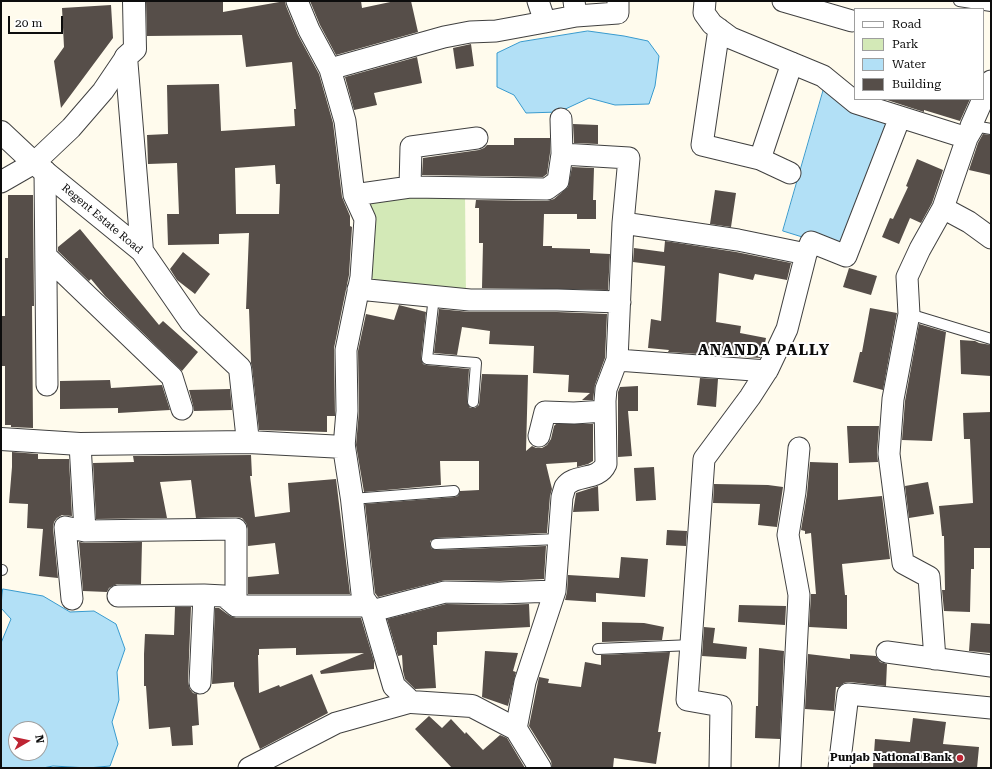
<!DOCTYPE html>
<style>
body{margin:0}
#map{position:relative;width:992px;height:769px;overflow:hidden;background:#fffbed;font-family:"Roboto Serif",serif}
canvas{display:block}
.frame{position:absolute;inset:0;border:2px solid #0d0d0d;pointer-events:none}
.legend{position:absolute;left:854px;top:8px;width:130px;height:92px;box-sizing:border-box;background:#fff;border:1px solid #9e9e9e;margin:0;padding:5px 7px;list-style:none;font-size:12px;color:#0d0d0d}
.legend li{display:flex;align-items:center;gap:8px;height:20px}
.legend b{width:20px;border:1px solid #9e9e9e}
.north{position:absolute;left:8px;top:721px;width:40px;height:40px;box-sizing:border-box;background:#fff;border:1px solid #9e9e9e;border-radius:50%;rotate:81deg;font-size:11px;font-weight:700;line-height:16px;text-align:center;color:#0d0d0d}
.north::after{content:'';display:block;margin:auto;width:14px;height:18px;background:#be2433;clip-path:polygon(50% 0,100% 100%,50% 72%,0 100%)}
.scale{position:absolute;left:8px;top:16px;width:55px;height:18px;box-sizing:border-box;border:2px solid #0d0d0d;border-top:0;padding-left:5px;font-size:12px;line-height:14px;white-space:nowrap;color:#0d0d0d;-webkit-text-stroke:3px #fff;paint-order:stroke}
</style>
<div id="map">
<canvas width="992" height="769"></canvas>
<div class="frame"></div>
<ul class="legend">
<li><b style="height:5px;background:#fff"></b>Road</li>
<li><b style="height:11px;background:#d3e9b7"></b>Park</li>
<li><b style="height:11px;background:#b2e0f6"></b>Water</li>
<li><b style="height:11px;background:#564e49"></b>Building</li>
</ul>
<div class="north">N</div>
<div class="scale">20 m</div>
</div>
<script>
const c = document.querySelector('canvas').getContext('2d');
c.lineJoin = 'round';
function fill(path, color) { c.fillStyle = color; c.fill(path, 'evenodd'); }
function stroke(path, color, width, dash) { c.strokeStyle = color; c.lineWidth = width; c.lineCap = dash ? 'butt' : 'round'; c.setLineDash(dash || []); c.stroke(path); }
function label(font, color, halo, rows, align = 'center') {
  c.font = font + ' "Roboto Serif",serif'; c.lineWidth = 4; c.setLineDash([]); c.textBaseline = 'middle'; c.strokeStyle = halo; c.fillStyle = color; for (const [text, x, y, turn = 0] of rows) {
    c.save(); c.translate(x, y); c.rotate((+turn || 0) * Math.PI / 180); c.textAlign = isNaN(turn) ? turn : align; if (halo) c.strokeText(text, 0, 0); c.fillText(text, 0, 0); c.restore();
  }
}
const green = new Path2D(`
 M465,192L466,300L365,287V200Z`);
const water = new Path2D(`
 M588,31L624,36L648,41L659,56L655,86L649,104L615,105L589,98L559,112L526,113L514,95L497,87V53L520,42Z
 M825,85L893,120L844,250L783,231Z
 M3,589L43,596L70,612L94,611L116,624L125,649L117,672L119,700L112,722L118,744L110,766L88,768L53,766L43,768H1V643L11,619L1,608ZM16,729H40V753H16Z`);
const building = new Path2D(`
 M146,1H223V12L285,1L286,6L298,35L319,74L333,123L342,197L350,216V226L352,227L349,275L334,348L335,416H327V432L259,430L252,367L251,363L249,309H246L249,233L219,234V244L168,245L167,214H179L177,163L148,164L147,135L168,134L167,85L219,84L221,131L295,126L294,109H296L292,62L246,67L242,35L147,36ZM275,165L276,184H280L279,214H236L235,168Z
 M310,1H361L362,8L395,1H411L418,32L336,55L320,25Z
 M111,5L113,38L61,108L54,61L64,47L62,8Z
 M471,44L474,66L456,69L453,48Z
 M417,57L422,83L374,93L377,105L354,110L345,77Z
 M884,99H970L960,121L924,110V112Z
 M573,124L598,125V144L574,143Z
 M983,134L991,135V175L969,170L978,143Z
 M514,138H550V153L547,174L543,177L422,175L423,158L479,150L484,148L487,145H514Z
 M917,159L943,170L932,203L921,223L910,218L899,244L882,237L890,218L893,219L908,187L906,186Z
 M572,167L594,168L593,200H596V219H577V214H544L543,246H552V248L590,249V253L610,254L608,290L482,288L483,243H479V208H475L476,200L547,201L554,199L568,187Z
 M715,190L736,193L731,227L710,224Z
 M8,195H33L34,306H32L33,428L11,427V425H5V366H2V316H5V258H8Z
 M80,229L159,325L163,321L198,352L182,371L105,296L91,279L89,281L58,251V247Z
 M665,241L736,252L791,263L787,280L755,274L753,280L719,273L716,322L741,326L740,333L766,338L763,353L760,358L668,352L669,350L648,348L651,319L661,321L665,266L633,262L634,248L664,252Z
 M183,252L210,274L195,294L177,280L170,269Z
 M849,268L877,276L871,295L843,287Z
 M399,305L426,312L421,358L423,364L426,365L469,369L467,402L470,408H475L479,405L482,374L528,375L526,451L532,446L536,448H542L547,445L551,439L554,426L556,424H593V461L588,464L577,467V462L546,464L552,489L550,496L547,533L436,538L430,541L431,548L436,550L546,546L544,579L500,581L445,580L378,597L375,593L365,504L455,497L458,496L460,491L479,490V461H440L441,485L364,492L356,445L359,411L358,351L366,314L394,320Z
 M870,308L897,313L883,390L853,382L860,352H862Z
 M439,309L470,312H557L607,314L605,358L595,385L593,400H582L590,393L568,392L569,375L533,373L534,346L489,344L490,331L462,327L457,355L434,353Z
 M919,324L946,332L932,441L902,440L905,401Z
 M960,340L975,341L979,343L991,345V376L961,374Z
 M700,378L718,379L716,407L697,405Z
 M110,380L111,388L162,385L170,410L118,413V408L60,409V381Z
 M638,386V411H628L632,456L618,457V392L620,387Z
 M230,389L232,410L194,411L193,405L189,390Z
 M991,412V548H974V569H971L970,612L944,611L942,590H945L944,536H942L939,506L973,503L970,439H964L963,413Z
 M847,426H879L877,453L878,462L849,463Z
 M12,452L38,454V459H69L72,516L62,515L57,518L54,522L53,528L58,578L39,576L43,529L27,528L28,504L9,503L12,467Z
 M251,455L252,476H250L255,517L290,512L288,483L336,479L350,594H248V577L279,574L275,543L248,546V529L246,523L242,518L236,517L196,518L191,480L160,482L167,518L96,519L93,463L134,462L133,456Z
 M810,462L838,463V500L882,496L890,559L842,564L845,595H847V629L809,627L811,594H816L811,533L805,534V531L801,530L807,494Z
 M654,467L656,500L636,501L634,468Z
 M928,482L934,514L909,518L905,486Z
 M714,484L768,485L783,487L777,527L758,525L760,504L713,503Z
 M598,486L599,511L573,512L576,493Z
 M667,530L687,531L686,546L666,545Z
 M79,542L85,543L142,542L141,584H117L109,588L107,592L83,591Z
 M621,557L648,559L645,597L596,593V602L565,600L567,592L568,575L619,578Z
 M446,604L500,605L529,604L530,627L437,632V645H433L436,688L415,689L405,679L403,671L402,655L398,656L387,619Z
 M739,605L786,606L785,625L738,622Z
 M175,607H191L188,682L190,689L193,693L197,694L199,725L192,726L193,745L172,746L170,727L149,729L146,686H144V654L145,634L174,635Z
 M215,608H219L230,616L236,618H361L374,661V669L321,674L320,671L364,653L296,655V648L259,649V655H258L259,693L279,685L280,687L312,674L328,713L260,749L234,686V682L212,684Z
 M602,622L644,623L664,627L662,640L602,642Z
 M971,623L991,624V653L969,651Z
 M704,627L715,628L713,643L747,647L746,659L702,656Z
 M759,648L784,651L780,739L755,738L756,706H758Z
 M485,651L518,653L513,671L516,672L508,706L482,697Z
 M670,652L658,732H661L656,764L614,758L613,768H552L551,761L529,726L539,677L549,679L548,683L581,687L585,662L601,665V655Z
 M808,654L850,659V654L876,656L880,662L887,664L886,686L849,682L844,683L839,687H836L834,711L805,709Z
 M429,716L442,728L451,719L465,734L466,732L483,750L500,735L507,738L525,768H452L415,729Z
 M913,718L946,722L943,744L979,747L977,768H873L875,739L910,742Z`);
const service = new Path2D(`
 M959,1L991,6
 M974,126L991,129
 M434,296L427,359L476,363L473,402
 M909,314L991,339
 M352,499L454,491
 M436,544L559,539
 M1,570H2
 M598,649L692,645`);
const minor = new Path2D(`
 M297,1L309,30L330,69L345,121L354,195L365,219L361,277L346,350L347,411L344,447
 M538,1L545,22L576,16L574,1
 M705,1L704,13L712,24L731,38L823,76L856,103L967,138
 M783,1L852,21
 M576,16L618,13V1
 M719,29L702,145L760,159L790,173
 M330,69L444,37L470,32L496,31L545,22
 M983,99L991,81
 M760,159L792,63
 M45,171L47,385
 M1,182L34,163L71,128L103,91L126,57
 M410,187L411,147L477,138
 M354,195L410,187L547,189L558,181L562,154L561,119
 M943,208L969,222L991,238
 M623,223L738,240L806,254
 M46,256L172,377L182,409
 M358,289L470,300H557L620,302
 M617,360L767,371
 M539,436L545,412L574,413L605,411
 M80,444L85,531
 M118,596L204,595L224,596L236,606H368
 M72,599L65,527L85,531L236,529V606
 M372,611L445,592L500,593L555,591
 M887,652L991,666
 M935,659L929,577L903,563L889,454L893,399L909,314L907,277L920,249L943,208L967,138L974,126H971L983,99
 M200,683L204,595
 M516,729L525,682L555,591L562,497C563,494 564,490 565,487C574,473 598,482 606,464L605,401L606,389L617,360L623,223L629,158L562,154
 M249,768L336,723L411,702
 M720,768L721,706L687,700L704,459L750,397L768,369L787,329L806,254L811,242L846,256L900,117
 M790,768L799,595L788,535L795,492L799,448
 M839,768L848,694L991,708`);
const tertiary = new Path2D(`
 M134,1L135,49L126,57L142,251
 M1,132L34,163L142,251L191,322L240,368L248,442
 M1,439L80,444L248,442L344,447L352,499L363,598L372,611L394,686L411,702L472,706L516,729L540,768`);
const markers = [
 [960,758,4,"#be2433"]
];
const streetNames = [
 ["Regent Estate Road",102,219,40]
];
const poiNames = [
 ["Punjab National Bank",952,758]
];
const districtNames = [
 ["ANANDA PALLY",764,351]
];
fill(green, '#d3e9b7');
fill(water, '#b2e0f6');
stroke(water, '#389ace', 1);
fill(building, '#564e49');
stroke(service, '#404040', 12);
stroke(minor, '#404040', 23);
stroke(tertiary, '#404040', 24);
stroke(service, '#fff', 10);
stroke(minor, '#fff', 21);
stroke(tertiary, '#fff', 22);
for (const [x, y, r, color] of markers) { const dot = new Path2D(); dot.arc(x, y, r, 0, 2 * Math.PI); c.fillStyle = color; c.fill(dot); stroke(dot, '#fff', 1.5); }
label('11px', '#0d0d0d', '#fff', streetNames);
label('bold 11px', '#0d0d0d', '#fff', poiNames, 'right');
c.letterSpacing = '1px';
label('bold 15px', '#0d0d0d', '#fff', districtNames);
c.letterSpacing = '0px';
</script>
